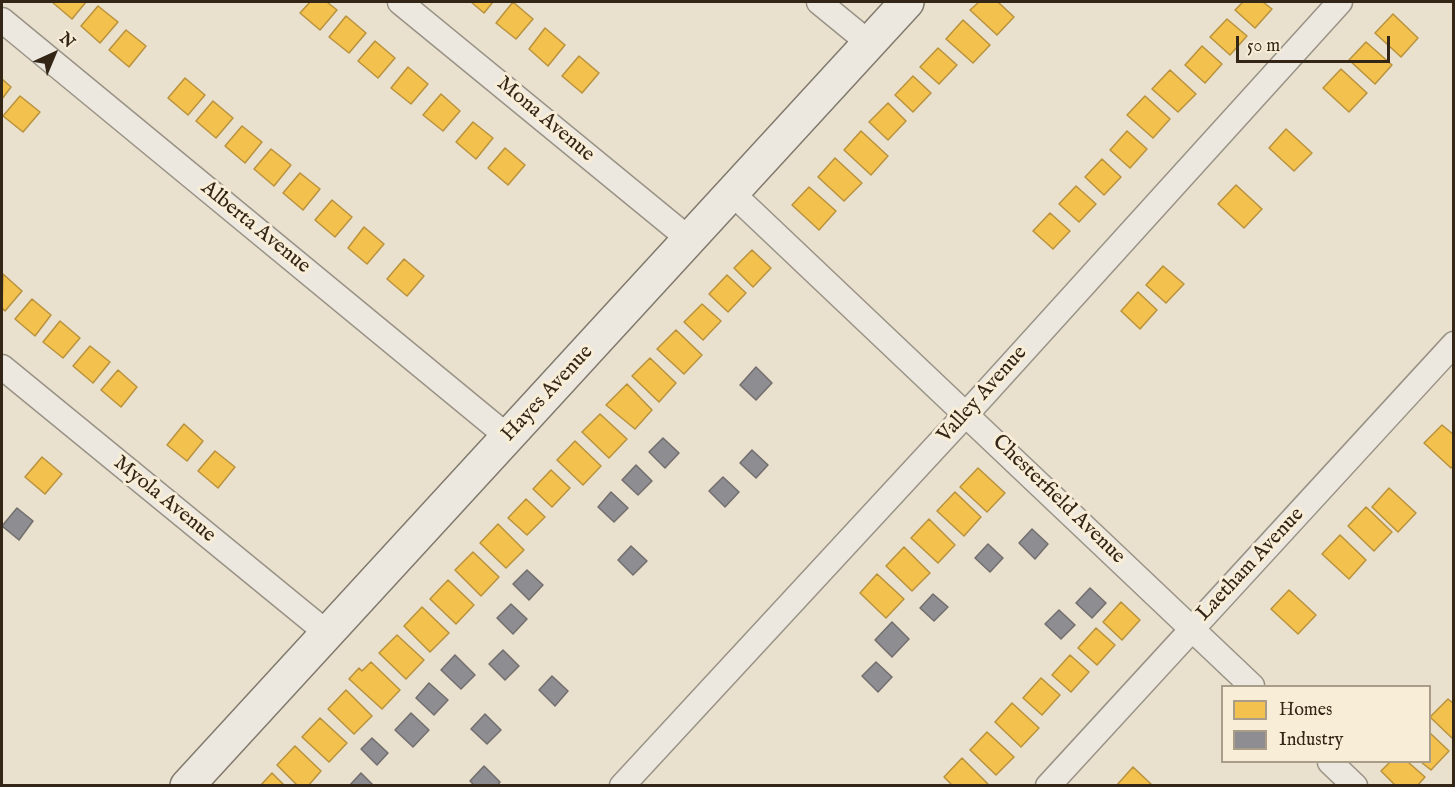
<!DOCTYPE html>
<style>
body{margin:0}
#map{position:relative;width:1455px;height:787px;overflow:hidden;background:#e9e0cd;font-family:"IM FELL English",serif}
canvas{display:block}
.frame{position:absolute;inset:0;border:3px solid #332616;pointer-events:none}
.legend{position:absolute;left:1221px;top:685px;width:210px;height:78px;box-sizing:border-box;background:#f8edd7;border:2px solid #a99d8a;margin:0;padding:8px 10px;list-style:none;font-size:18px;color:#332616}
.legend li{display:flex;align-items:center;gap:12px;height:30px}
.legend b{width:30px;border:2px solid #a99d8a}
.north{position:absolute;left:24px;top:24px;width:60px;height:60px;-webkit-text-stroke:4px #f8edd7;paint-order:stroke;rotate:44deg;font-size:16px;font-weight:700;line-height:24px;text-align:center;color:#332616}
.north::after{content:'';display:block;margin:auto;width:21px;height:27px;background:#332616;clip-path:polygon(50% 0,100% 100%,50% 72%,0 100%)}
.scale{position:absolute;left:1236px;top:36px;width:154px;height:27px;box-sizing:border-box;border:3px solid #332616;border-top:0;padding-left:8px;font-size:18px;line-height:21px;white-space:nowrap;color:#332616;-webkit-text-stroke:4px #f8edd7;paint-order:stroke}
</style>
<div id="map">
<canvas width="1455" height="787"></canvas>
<div class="frame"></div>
<ul class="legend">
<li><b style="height:16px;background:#f2c14e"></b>Homes</li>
<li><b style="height:16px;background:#8d8d92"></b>Industry</li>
</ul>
<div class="north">N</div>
<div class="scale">50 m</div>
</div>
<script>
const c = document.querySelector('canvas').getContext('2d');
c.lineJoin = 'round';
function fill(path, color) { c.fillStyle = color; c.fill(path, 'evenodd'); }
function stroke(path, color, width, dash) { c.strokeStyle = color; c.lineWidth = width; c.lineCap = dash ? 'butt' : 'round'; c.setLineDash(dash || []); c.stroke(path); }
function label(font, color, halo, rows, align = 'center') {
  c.font = font + ' "IM FELL English",serif'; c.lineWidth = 6; c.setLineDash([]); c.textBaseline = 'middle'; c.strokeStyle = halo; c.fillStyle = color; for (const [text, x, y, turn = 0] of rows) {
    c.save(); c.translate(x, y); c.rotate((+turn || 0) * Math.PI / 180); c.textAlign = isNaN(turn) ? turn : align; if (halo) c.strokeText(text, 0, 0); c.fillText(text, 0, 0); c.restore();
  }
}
const homes = new Path2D(`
 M52,2H86L72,19Z
 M310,2H327L337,10L320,30L300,13Z
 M471,2H493L484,13Z
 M513,2L533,19L516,39L496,23Z
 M979,2H998L1014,17L997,35L970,10Z
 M1243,2H1263L1272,9L1255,28L1235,10Z
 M98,6L118,22L100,43L81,26Z
 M1393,14L1418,38L1401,57L1375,33Z
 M346,16L366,33L349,53L329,37Z
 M1227,19L1247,36L1230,55L1210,37Z
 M963,20L990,45L973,63L946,39Z
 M545,28L565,45L548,66L529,49Z
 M126,30L146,46L129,67L109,50Z
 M375,41L395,58L378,78L358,61Z
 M1366,42L1392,65L1375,84L1349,60Z
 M1202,46L1222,64L1205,83L1185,65Z
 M938,48L957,65L939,84L920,67Z
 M579,56L599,73L582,93L562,76Z
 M408,67L428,84L411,104L391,88Z
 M1341,69L1367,93L1349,112L1323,88Z
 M1170,70L1196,94L1178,112L1152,89Z
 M913,76L931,93L913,112L895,95Z
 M185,78L205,95L188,115L168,98Z
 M2,79L11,87L2,99Z
 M441,94L460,111L443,131L423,115Z
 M20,96L40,112L23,132L3,116Z
 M1145,96L1170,119L1153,138L1127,115Z
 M213,101L233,118L216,138L196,121Z
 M888,103L906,121L888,140L869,122Z
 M473,122L493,138L476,159L456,142Z
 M242,126L262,142L245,163L225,146Z
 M1286,129L1312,153L1294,171L1269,148Z
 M861,131L888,156L871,175L844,150Z
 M1127,131L1147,149L1130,168L1110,150Z
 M505,148L525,165L508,185L488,168Z
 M271,149L291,165L274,186L254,169Z
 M835,158L862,183L844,201L818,177Z
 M1102,159L1121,177L1104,195L1085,177Z
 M300,173L320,189L303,210L283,193Z
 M1236,185L1262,209L1244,228L1218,204Z
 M1076,186L1096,204L1079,222L1059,204Z
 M809,187L836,211L819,230L792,205Z
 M332,200L352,217L335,237L315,220Z
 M1050,213L1070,231L1053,249L1033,231Z
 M364,227L384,244L367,264L348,248Z
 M752,250L771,268L753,287L734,268Z
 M404,259L424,276L407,296L387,279Z
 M1163,266L1184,284L1166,303L1146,285Z
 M3,274L22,291L5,311L2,308Z
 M727,275L746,293L728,312L709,294Z
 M1138,292L1157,310L1140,329L1121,311Z
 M32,299L51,315L35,336L15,319Z
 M702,304L721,321L703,340L684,322Z
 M60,321L80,338L63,358L43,342Z
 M676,330L702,355L684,374L657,349Z
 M90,346L110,362L93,383L73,366Z
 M650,358L676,383L659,402L632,376Z
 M118,370L137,387L121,407L101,390Z
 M627,384L652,410L635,429L606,405Z
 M600,414L627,439L609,458L582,432Z
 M184,424L203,441L187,461L167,445Z
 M1442,425L1454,435V465L1451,468L1424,443Z
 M575,441L601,466L583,485L557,460Z
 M215,451L235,467L218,488L198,471Z
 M42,457L62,474L45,494L25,477Z
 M978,468L1005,493L987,512L960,487Z
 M551,470L570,488L552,507L533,489Z
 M1389,488L1416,513L1398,532L1372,507Z
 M955,492L981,517L964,536L937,511Z
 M526,499L545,517L527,535L508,518Z
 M1366,507L1392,532L1374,551L1348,526Z
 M929,519L955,545L938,563L911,538Z
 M498,524L524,550L506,568L480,543Z
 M1340,535L1366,560L1349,579L1322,554Z
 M904,547L930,573L912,591L886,566Z
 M473,552L499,577L481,596L455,570Z
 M877,574L904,599L886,618L860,593Z
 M448,580L474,605L456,624L430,599Z
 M1289,590L1316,615L1298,634L1271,609Z
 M1121,602L1140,620L1122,640L1103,622Z
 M422,607L449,633L430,652L404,626Z
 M1096,628L1115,645L1097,665L1078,648Z
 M397,635L424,660L406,679L379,653Z
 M1070,655L1089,672L1071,692L1052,675Z
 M371,662L400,690L382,709L349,679L359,668L362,671Z
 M1041,678L1060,695L1042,715L1023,698Z
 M346,690L372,716L354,734L328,709Z
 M1448,699L1454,704V740L1430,717Z
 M1012,703L1039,728L1021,747L995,722Z
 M320,718L347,743L329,762L302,737Z
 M987,732L1014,757L996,775L970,750Z
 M1430,733L1449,751L1431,770L1421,762H1430Z
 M295,746L321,771L308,786H298L277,765Z
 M962,758L988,784L987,786H953L944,777Z
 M1390,762H1408L1425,777L1417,786H1396L1381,771Z
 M1133,767L1152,785L1151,786H1116Z
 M272,773L285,786H260Z`);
const industry = new Path2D(`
 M756,367L772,383L756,400L740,385Z
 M663,438L679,453L665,468L649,452Z
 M752,450L768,465L756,478L740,463Z
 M636,465L652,481L638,495L622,480Z
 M723,477L739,492L725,507L709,491Z
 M611,492L628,508L614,522L598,507Z
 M17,508L33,521L19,540L2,526Z
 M1032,529L1048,544L1035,559L1019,543Z
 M988,544L1003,558L990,572L975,558Z
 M631,546L647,561L633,575L618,560Z
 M527,570L543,585L529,600L513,584Z
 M1090,588L1106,603L1092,618L1076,603Z
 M933,594L948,607L934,621L920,608Z
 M511,604L527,619L513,634L497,618Z
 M1059,610L1075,625L1061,639L1045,624Z
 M892,622L909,639L892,657L875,640Z
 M503,650L519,666L505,680L489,664Z
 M455,655L475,675L461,689L441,670Z
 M876,662L892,677L878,692L862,676Z
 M552,676L568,691L555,706L539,690Z
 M429,683L448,700L434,715L416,698Z
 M411,713L429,730L413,747L395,730Z
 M485,714L501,730L487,744L471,729Z
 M372,738L388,753L377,765L361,749Z
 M484,766L500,782L497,786H475L470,781Z
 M361,773L374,786H349Z`);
const street = new Path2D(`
 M400,2L689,239
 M819,2L869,43
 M2,20L508,437
 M732,193L1252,686
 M2,367L327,633
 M1330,762L1355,786
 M622,786L980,399L1340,2
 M1048,786L1454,344`);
const secondary = new Path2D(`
 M187,786L907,2`);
const streetNames = [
 ["Mona Avenue",545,120,40],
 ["Alberta Avenue",255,228,39],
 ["Hayes Avenue",548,394,-47],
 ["Valley Avenue",983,395,-48],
 ["Myola Avenue",164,500,39],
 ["Chesterfield Avenue",1058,500,44],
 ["Laetham Avenue",1251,565,-47]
];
fill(homes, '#f2c14e');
stroke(homes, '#b9923d', 1.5);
fill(industry, '#8d8d92');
stroke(industry, '#726e6d', 1.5);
stroke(street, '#999286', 27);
stroke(secondary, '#80796d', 36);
stroke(street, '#ece8df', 24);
stroke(secondary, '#ece8df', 33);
label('21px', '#332616', '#f8edd7', streetNames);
</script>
